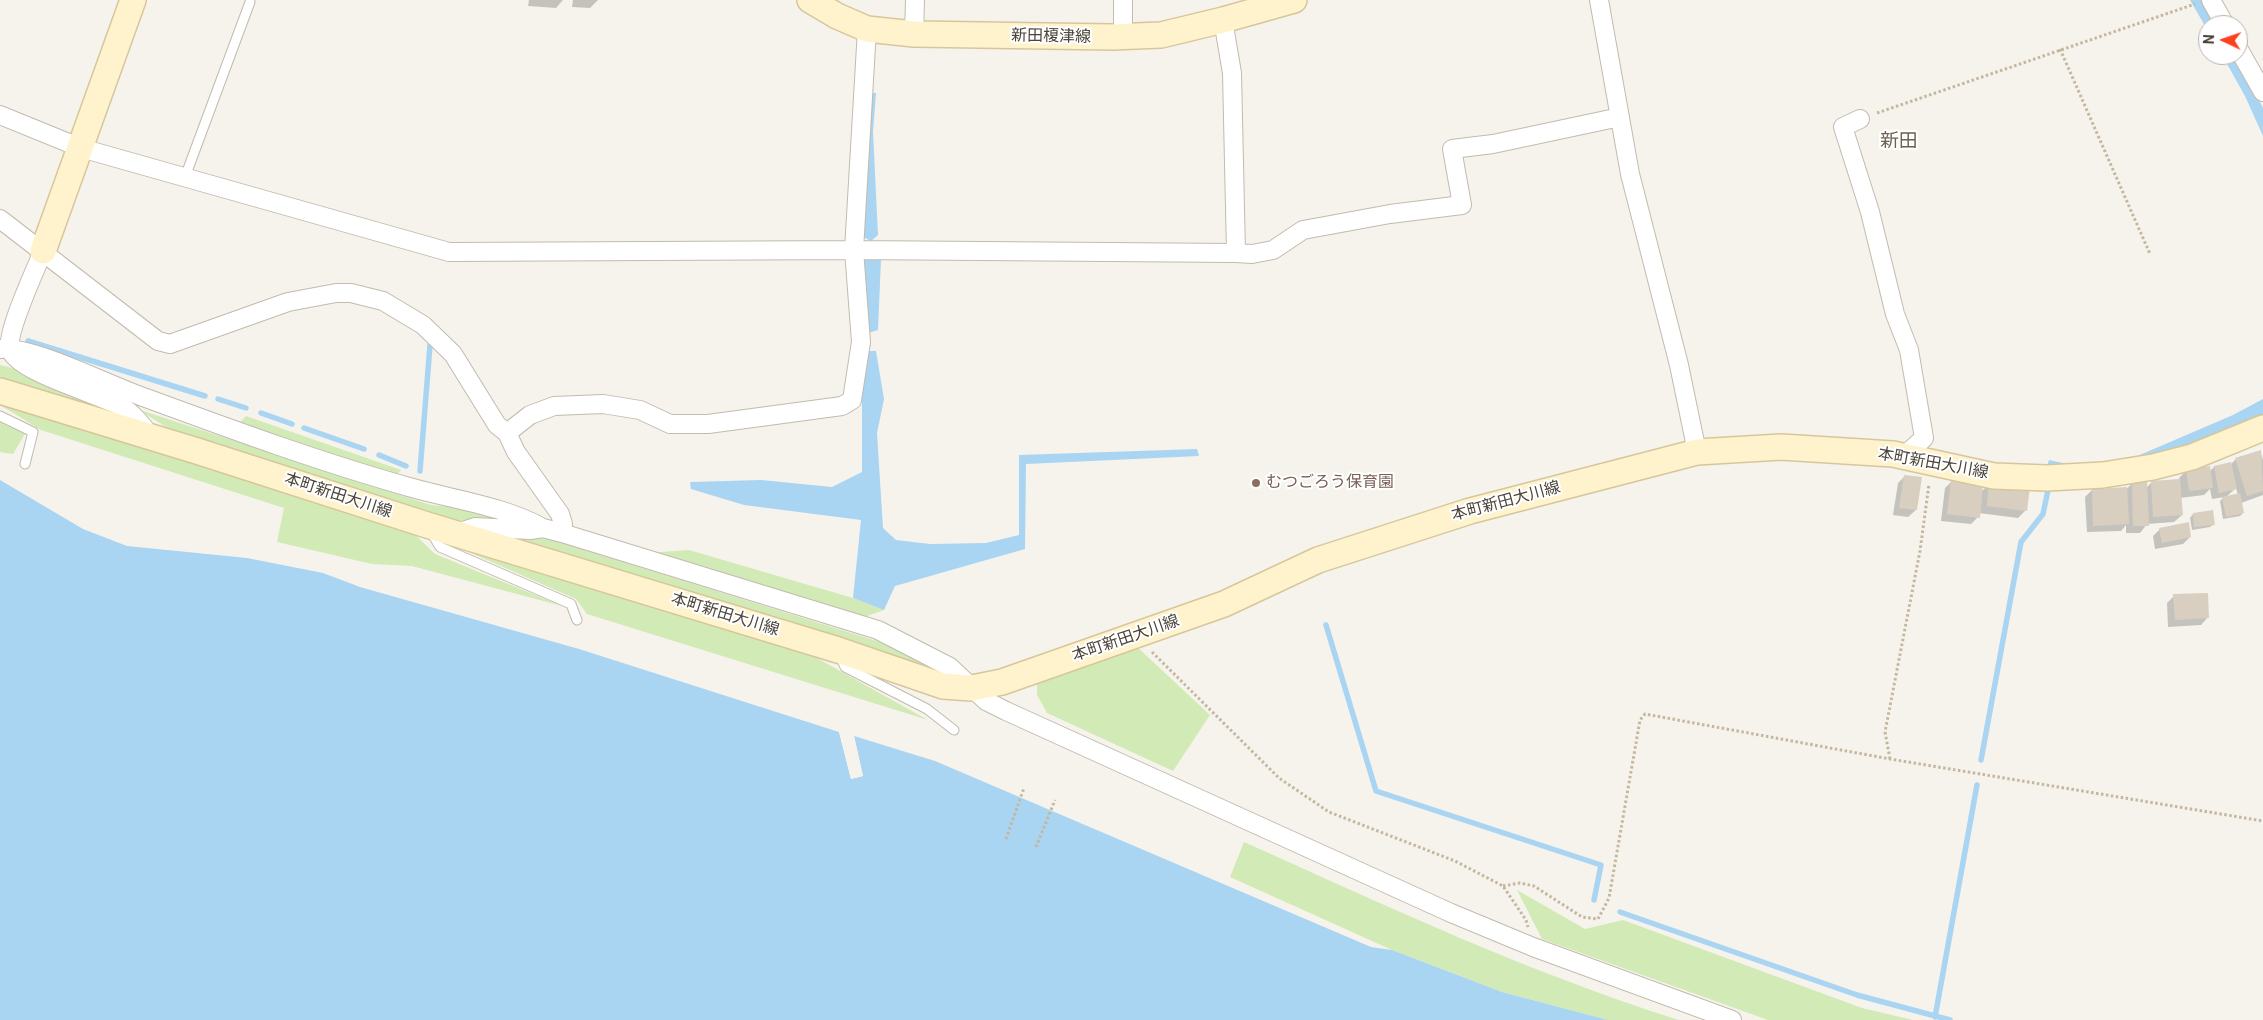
<!DOCTYPE html>
<meta charset="utf-8">
<style>
body{margin:0}
#map{position:relative;width:2263px;height:1020px;overflow:hidden;background:#f6f3ec;font-family:Roboto,sans-serif}
canvas{display:block}
.north{position:absolute;left:2198px;top:15px;width:50px;height:50px;box-sizing:border-box;background:#fff;border:1px solid #b7b4b0;border-radius:50%;rotate:273deg;font-size:14px;font-weight:700;line-height:20px;text-align:center;color:#4b4439}
.north::after{content:'';display:block;margin:auto;width:18px;height:22px;background:#fc3f1d;clip-path:polygon(50% 0,100% 100%,50% 72%,0 100%)}
</style>
<div id="map">
<canvas width="2263" height="1020"></canvas>
<div class="north">N</div>
</div>
<script>
const c = document.querySelector('canvas').getContext('2d');
c.lineJoin = 'round';
function fill(path, color) { c.fillStyle = color; c.fill(path, 'evenodd'); }
function stroke(path, color, width, dash) { c.strokeStyle = color; c.lineWidth = width; c.lineCap = dash ? 'butt' : 'round'; c.setLineDash(dash || []); c.stroke(path); }
function label(font, color, halo, rows, align = 'center') {
  c.font = font + ' Roboto,"Noto Sans JP",sans-serif'; c.lineWidth = 4; c.setLineDash([]); c.textBaseline = 'middle'; c.strokeStyle = halo; c.fillStyle = color; for (const [text, x, y, turn = 0] of rows) {
    c.save(); c.translate(x, y); c.rotate((+turn || 0) * Math.PI / 180); c.textAlign = isNaN(turn) ? turn : align; if (halo) c.strokeText(text, 0, 0); c.fillText(text, 0, 0); c.restore();
  }
}
const green = new Path2D(`
 M0,365L23,371L111,411L0,380Z
 M0,400L408,528L435,554L562,606L412,566L372,564L277,542L284,508L41,430L0,405Z
 M137,409L431,505L478,510L517,525L440,519L168,428Z
 M246,416L401,470L395,477L239,423Z
 M0,419L26,432L13,454L0,452Z
 M486,534L540,536L880,642L946,675Z
 M462,549L815,657L928,720L587,614L576,599Z
 M689,550L853,598L884,610L861,618L647,553Z
 M1135,645L1210,715L1173,771L1047,713L1037,695V683Z
 M1244,842C1387,906 1529,973 1679,1020H1608L1502,992L1392,950L1230,877Z
 M1517,890L1585,929L1623,920L1862,1008L1913,1020H1768L1542,939Z`);
const water = new Path2D(`
 M2190,0H2207L2220,25H2208V31Z
 M2222,55H2236L2263,108V136L2245,96Z
 M862,93H876L873,132L878,235L871,241L859,235Z
 M861,257L881,259L878,330L865,334Z
 M869,351H876L884,399L877,433L883,528L896,540L930,544L986,543L1019,535V455L1197,449L1199,456L1026,464L1025,549L895,586L884,610L853,598L861,520L744,505L691,489L690,482L761,480L832,487L862,472V379Z
 M2263,399V415L2131,466H2047L2049,460L2072,465L2128,460L2233,415Z
 M0,480L83,529L127,546L247,558L323,573L360,587L579,649L839,732L851,779L863,776L854,736L935,761L1371,947L1392,950L1502,992L1608,1020H0Z`);
const pier = new Path2D(`
 M839,732L842,733L853,776L860,774L851,735L854,736L863,776L851,779Z`);
const shadow = new Path2D(`
 M529,0H563L556,8L528,6Z
 M573,0H598L590,8L572,7Z
 M2260,451L2263,460V495L2241,503L2243,513L2240,516L2223,519L2220,501L2224,497L2212,499L2210,489L2204,495L2180,498L2182,515L2174,522L2147,524L2140,533H2126V525L2121,531L2087,532L2085,497L2092,490H2126L2132,483L2146,488L2151,483L2180,481L2179,478L2187,470L2209,472L2214,467L2230,465L2236,459ZM2236,488L2238,495L2226,497Z
 M1905,476L1916,510L1908,517L1893,515L1898,483Z
 M1952,481L1981,492L1990,483L2028,488L2025,511L2018,518L1979,513L1978,517L1971,524L1941,521L1945,488Z
 M2193,514L2214,524L2210,527L2192,530L2190,518Z
 M2160,529L2190,537L2183,544L2155,549L2153,536Z
 M2174,596L2208,617L2201,625L2168,627L2167,603Z`);
const stream = new Path2D(`
 M28,341L205,396
 M218,399L246,408
 M261,413L292,424
 M304,428L364,449
 M379,455L406,466
 M420,471L430,345
 M1326,625L1376,791L1601,865L1594,900
 M1981,760L2021,542L2043,514L2048,490
 M1620,912L1857,995L1950,1020
 M1935,1017L1977,785`);
const building = new Path2D(`
 M2261,450L2263,491L2247,496L2235,458Z
 M2231,462L2237,489L2219,493L2214,466Z
 M2210,466L2213,488L2189,491L2186,469Z
 M1904,475L1922,477L1917,510L1899,508Z
 M2180,479L2183,515L2153,517L2151,481Z
 M1951,480L1983,483L1980,518L1947,514Z
 M2147,481L2149,526H2133L2132,482Z
 M1989,482L2030,487L2027,511L1987,506Z
 M2127,487L2129,524L2093,526L2092,489Z
 M2240,493L2244,513L2226,517L2222,497Z
 M2213,510L2215,525L2194,527L2193,513Z
 M2189,522L2191,537L2162,543L2159,528Z
 M2208,593L2209,618L2175,620L2173,594Z`);
const path = new Path2D(`
 M2060,49L2150,254
 M1877,113L2195,4
 M1152,652L1279,778L1329,812L1455,861L1503,886L1526,920L1528,927
 M1890,759L1885,732L1920,551L1929,484
 M1006,839L1024,788
 M1036,847L1055,800
 M1503,886L1520,883L1534,886L1582,917L1598,919L1609,898L1640,720L1645,714L1890,759L2263,821`);
const lane = new Path2D(`
 M185,177L250,2
 M0,416L33,432L25,464
 M431,532L440,547L571,604L577,620
 M840,655L845,667L927,709L954,730`);
const street = new Path2D(`
 M1123,0V37
 M1599,0L1630,174L1679,365L1697,452
 M2211,0L2225,25
 M914,34L915,0
 M2238,48L2263,92
 M0,115L81,148L449,252L854,250L1236,253L1232,73L1223,20
 M1860,119L1843,127L1870,212L1895,314L1909,350L1924,438L1903,457
 M0,219L158,341L170,344L288,302L336,293H351L383,301L423,325L453,354L497,425L507,433L530,415L554,406L603,404L640,410L670,424H708L842,406L852,400L861,342L854,250L867,29
 M43,251C36,269 6,332 10,349C15,372 103,395 124,408C135,415 143,426 150,436
 M1236,253L1252,254L1273,250L1303,230L1390,214L1462,205L1452,149L1493,144L1620,117
 M0,349C34,346 110,386 146,398C233,430 320,462 409,487C454,500 501,505 543,528
 M457,533L475,527L530,530L543,528L562,533L563,524L560,514L516,452L507,433
 M562,533L878,630L950,667L986,701L1006,711L1451,913L1533,947L1732,1020`);
const secondary = new Path2D(`
 M810,0L837,16L867,29L914,34L1112,37L1161,35L1223,20L1294,0
 M43,251L133,0
 M0,391L197,451L427,525L838,650L943,686L972,688L1002,682L1224,604L1318,560L1470,511L1697,452L1781,447L1893,454L1994,476L2047,478L2103,475L2153,467L2192,457L2263,428`);
const markers = [
 [1256,483,5,"#8d6e63"]
];
const streetNames = [
 ["新田榎津線",1051,37,1],
 ["本町新田大川線",1933,464,10],
 ["本町新田大川線",338,496,18],
 ["本町新田大川線",1506,502,-15],
 ["本町新田大川線",725,615,17],
 ["本町新田大川線",1126,639,-19]
];
const educationNames = [
 ["むつごろう保育園",1266,483]
];
const quarterNames = [
 ["新田",1899,142]
];
fill(green, '#d2eab5');
fill(water, '#a9d4f2');
fill(pier, '#f6f3ec');
fill(shadow, '#0003');
stroke(stream, '#a9d4f2', 5.5);
fill(building, '#d8cfc1');
stroke(lane, '#c2bbae', 11);
stroke(street, '#c2bbae', 20);
stroke(secondary, '#d6c79b', 28);
stroke(path, '#c4b79f', 3, [2.5, 2.5]);
stroke(lane, '#fff', 9);
stroke(street, '#fff', 18);
stroke(secondary, '#fff3cd', 25);
for (const [x, y, r, color] of markers) { const dot = new Path2D(); dot.arc(x, y, r, 0, 2 * Math.PI); c.fillStyle = color; c.fill(dot); stroke(dot, '#fff', 2); }
label('16px', '#4b4439', '#fff', streetNames);
label('16px', '#785e54', '#fff', educationNames, 'left');
label('19px', '#6e6250', '#fff', quarterNames);
</script>
